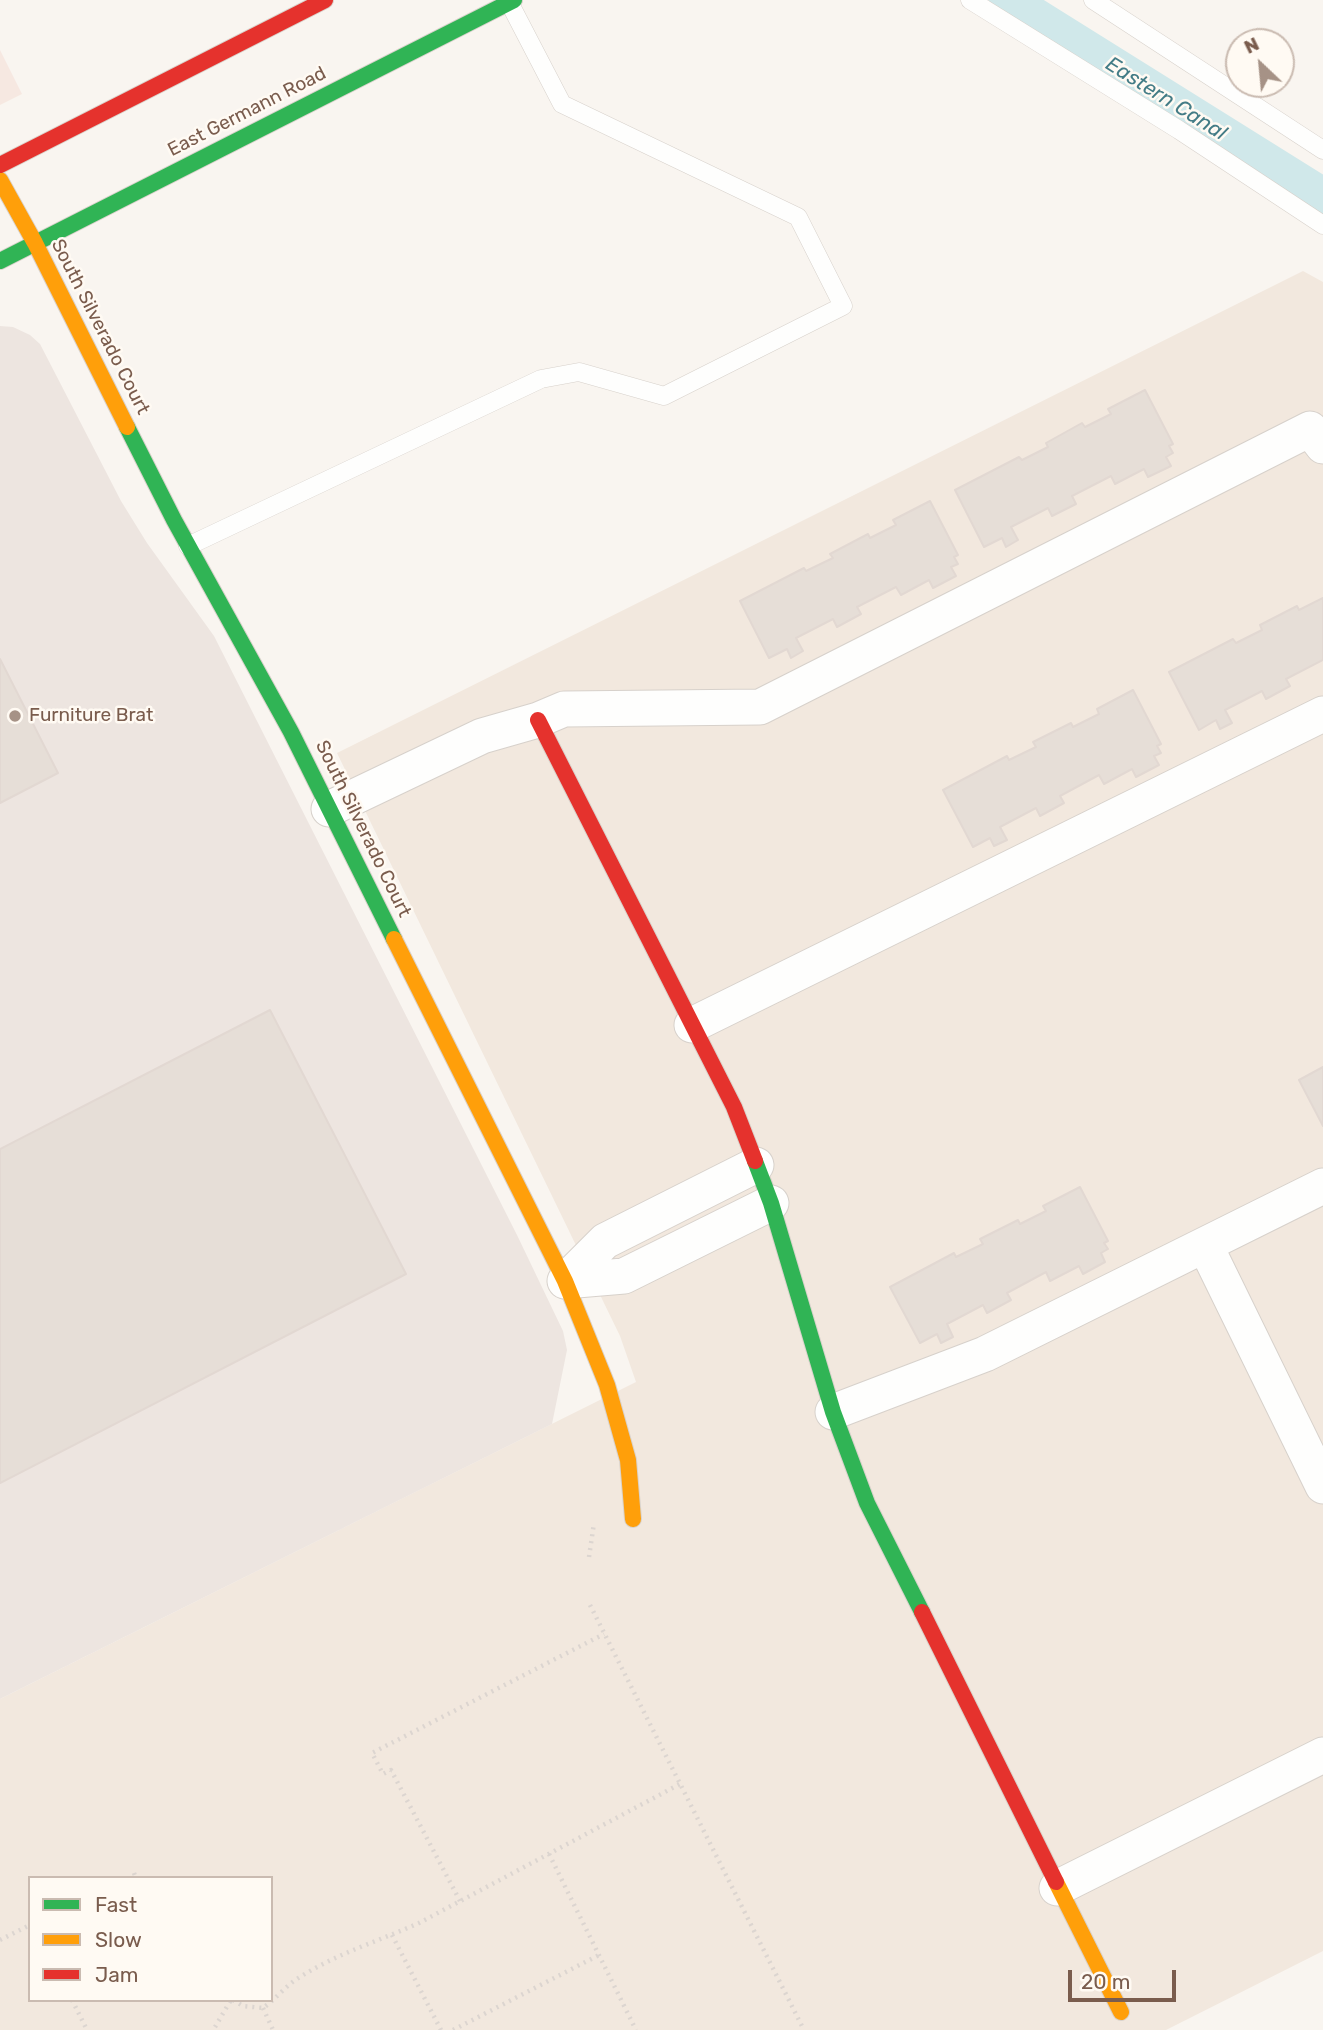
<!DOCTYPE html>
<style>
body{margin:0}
#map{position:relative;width:1323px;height:2030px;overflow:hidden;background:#f9f5f0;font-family:Rubik,sans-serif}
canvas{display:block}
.legend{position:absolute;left:28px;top:1876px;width:245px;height:126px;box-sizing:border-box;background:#fffaf3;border:2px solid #cabbb1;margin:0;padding:9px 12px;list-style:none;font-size:21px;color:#7a5c4d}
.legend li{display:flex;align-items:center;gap:14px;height:35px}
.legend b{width:35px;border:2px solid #cabbb1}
.north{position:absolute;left:1225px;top:28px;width:70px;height:70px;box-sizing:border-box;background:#fffaf3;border:2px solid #cabbb1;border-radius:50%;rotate:334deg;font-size:19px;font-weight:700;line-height:28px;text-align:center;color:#7a5c4d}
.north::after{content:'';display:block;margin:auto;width:24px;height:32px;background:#a69286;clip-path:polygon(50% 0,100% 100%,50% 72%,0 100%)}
.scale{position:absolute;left:1068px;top:1970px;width:108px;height:32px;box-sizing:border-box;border:4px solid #7a5c4d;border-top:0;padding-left:9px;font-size:21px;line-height:24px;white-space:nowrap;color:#7a5c4d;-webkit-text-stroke:5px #fffaf3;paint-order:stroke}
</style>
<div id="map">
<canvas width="1323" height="2030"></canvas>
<ul class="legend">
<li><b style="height:9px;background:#30b455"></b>Fast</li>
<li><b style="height:9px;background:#ff9f0a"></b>Slow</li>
<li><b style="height:9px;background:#e5322d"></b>Jam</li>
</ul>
<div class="north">N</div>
<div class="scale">20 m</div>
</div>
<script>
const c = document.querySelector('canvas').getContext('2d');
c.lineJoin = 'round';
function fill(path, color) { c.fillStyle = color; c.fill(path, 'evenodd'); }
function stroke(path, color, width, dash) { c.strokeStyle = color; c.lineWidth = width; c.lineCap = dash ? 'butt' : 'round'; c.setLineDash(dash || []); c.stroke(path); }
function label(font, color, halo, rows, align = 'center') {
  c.font = font + ' Rubik,sans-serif'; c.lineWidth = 5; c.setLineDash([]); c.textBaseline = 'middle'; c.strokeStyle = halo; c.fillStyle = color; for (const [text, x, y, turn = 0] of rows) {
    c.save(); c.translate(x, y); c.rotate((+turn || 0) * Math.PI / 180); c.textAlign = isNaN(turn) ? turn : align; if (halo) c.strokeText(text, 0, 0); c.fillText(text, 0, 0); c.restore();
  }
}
const residential = new Path2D(`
 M1303,271L1323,282V1951L1166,2030H0V1699L636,1382L620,1336L337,753ZM30,1878H271V2000H30Z`);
const commercial = new Path2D(`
 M0,50L22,94L0,105Z`);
const industrial = new Path2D(`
 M0,326L13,327L30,335L40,344L121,501L147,543L214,636L517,1235L563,1331L567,1350L552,1424L0,1699Z`);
const canal = new Path2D(`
 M1008,0L1323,197`);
const building = new Path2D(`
 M1145,390L1173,444L1169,446L1173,453L1166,457L1171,466L1148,477L1144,469L1115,484L1111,476L1072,496L1076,504L1052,516L1048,508L1011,527L1018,540L1006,547L1002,538L984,547L955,490L1019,457L1022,460L1048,447L1046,443L1082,423L1085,427L1111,414L1108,409Z
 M930,501L958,555L954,557L958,564L951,567L956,576L933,588L929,580L901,595L896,587L857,607L861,614L837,627L833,619L796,638L803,651L791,658L787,649L769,658L740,601L804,568L806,571L833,558L830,554L868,534L870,538L896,525L893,520Z
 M1323,598V660L1286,679L1290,686L1266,699L1262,691L1225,710L1232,723L1220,729L1216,720L1199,730L1169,672L1233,639L1236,643L1262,630L1260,625L1297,606L1299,610Z
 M0,659L58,773L0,803Z
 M1133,690L1161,744L1157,746L1161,753L1154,756L1159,765L1136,777L1132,769L1104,784L1099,775L1060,796L1064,803L1040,816L1036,808L1000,827L1007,840L994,846L990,838L973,847L943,790L1007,756L1009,760L1036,747L1033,742L1071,723L1073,727L1099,714L1097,709Z
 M270,1010L406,1274L0,1483V1149Z
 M1323,1067V1126L1299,1080Z
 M1080,1187L1108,1241L1104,1243L1108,1249L1101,1253L1105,1262L1083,1274L1079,1266L1050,1281L1046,1272L1007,1293L1011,1300L987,1313L983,1305L947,1324L953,1337L941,1343L937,1334L920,1343L890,1287L954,1253L956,1257L983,1244L980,1239L1018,1220L1020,1224L1046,1211L1043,1206Z`);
const path = new Path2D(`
 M589,1557L594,1523
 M590,1605L804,2030
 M549,1854L636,2030
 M134,1873L136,1878
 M460,1901L391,1770L383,1774L372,1753L604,1634
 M392,1935L441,2030
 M0,1940L30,1925
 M72,2000L87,2030
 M233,2000L243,2006L263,2008C276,1999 286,1985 300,1977C338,1953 379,1941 419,1923L680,1784
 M263,2008L273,2030
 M215,2027L231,2000
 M453,2030L599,1955`);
const lane = new Path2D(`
 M970,0L1179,130L1323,225
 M1093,0L1323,150
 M188,546L541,379L579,372L664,396L843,306L798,217L562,104L509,2`);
const street = new Path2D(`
 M329,809L482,736L538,720L564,709L760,707L1310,429L1323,446
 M692,1025L1323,714
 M1205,1245L1323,1486
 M565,1281L605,1241L756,1165
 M565,1281L624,1276L771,1203
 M833,1412L985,1354L1323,1186
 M1057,1888L1323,1755`);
const fast = new Path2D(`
 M0,261L514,0
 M127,427L174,520L291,732L394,939
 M755,1161L771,1203L833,1412L867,1503L922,1612`);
const slow = new Path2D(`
 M0,180L35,243L127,427
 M394,939L565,1281L607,1385L628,1460L633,1519
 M1056,1882L1121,2012`);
const jam = new Path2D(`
 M0,165L325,0
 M538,720L734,1107L755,1161
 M922,1612L1056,1882`);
const markers = [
 [15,716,7,"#a69286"]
];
const streetNames = [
 ["East Germann Road",247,112,-27],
 ["South Silverado Court",100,327,63],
 ["South Silverado Court",363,829,64]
];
const poiNames = [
 ["Furniture Brat",29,716]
];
const waterNames = [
 ["Eastern Canal",1166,99,32]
];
fill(residential, '#f2e8de');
fill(commercial, '#f6e8e1');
fill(industrial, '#ede5e0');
stroke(canal, '#d0e8ea', 38);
fill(building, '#e6ded7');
stroke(building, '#e2d8d2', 2);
stroke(lane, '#d7d1cb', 19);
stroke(street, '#d7d1cb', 37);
stroke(fast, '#d9d2cb', 18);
stroke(slow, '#d9d2cb', 18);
stroke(jam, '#d9d2cb', 18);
stroke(path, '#dcd5d0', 4.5, [2, 5]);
stroke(lane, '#fefefd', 18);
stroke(street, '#fefefd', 35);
stroke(fast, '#30b455', 16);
stroke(slow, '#ff9f0a', 16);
stroke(jam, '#e5322d', 16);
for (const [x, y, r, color] of markers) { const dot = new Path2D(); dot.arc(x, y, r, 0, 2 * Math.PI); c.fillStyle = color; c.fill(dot); stroke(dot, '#fffaf3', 2.5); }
label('19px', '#7a5c4d', '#fffaf3', streetNames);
label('19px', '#7a5c4d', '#fffaf3', poiNames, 'left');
label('italic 21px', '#437c86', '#fffaf3', waterNames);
</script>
